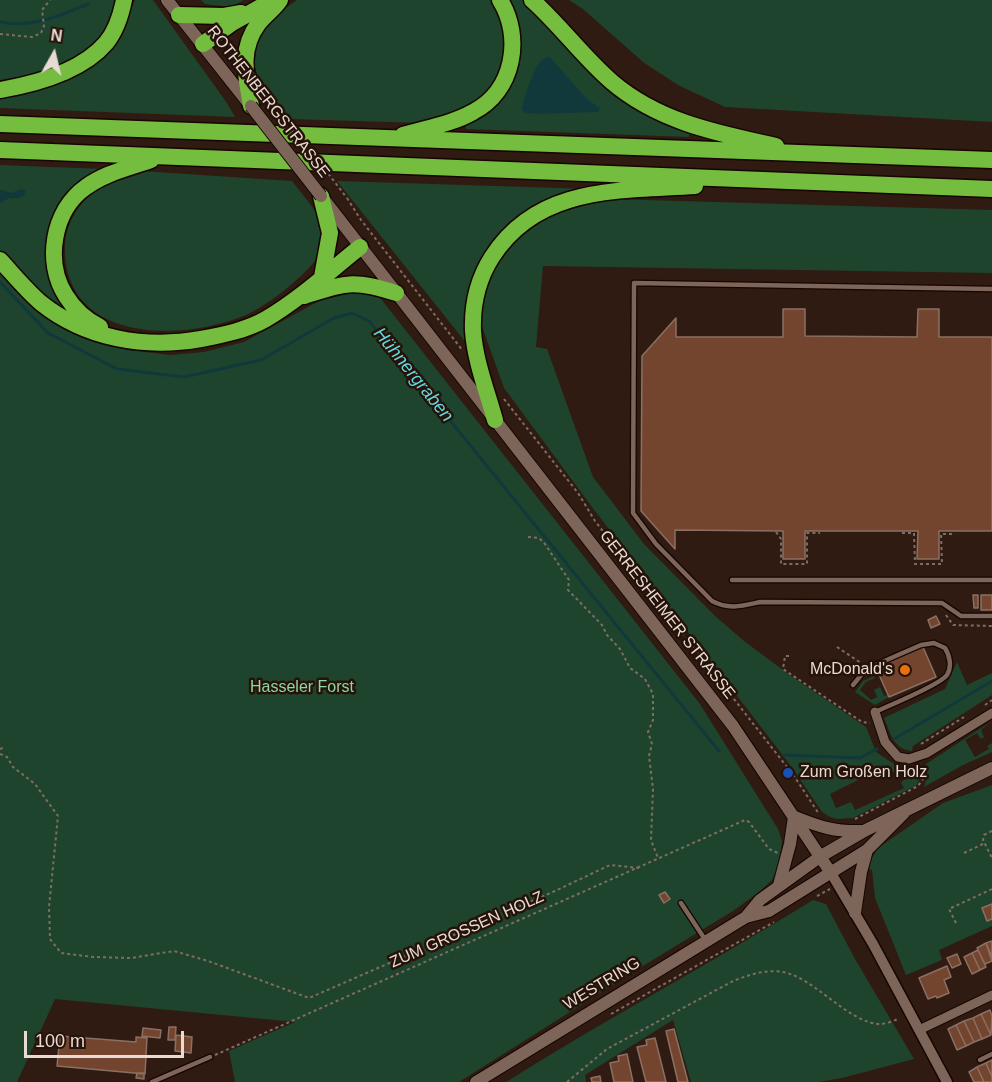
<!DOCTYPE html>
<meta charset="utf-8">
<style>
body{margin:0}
#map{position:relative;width:992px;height:1082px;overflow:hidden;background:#2f1b11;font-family:Helvetica,sans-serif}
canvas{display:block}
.north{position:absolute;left:24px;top:24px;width:60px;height:60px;-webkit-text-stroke:4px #251208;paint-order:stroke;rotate:8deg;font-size:16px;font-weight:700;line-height:24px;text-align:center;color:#e9dad3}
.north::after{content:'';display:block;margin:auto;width:21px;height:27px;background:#e9dad3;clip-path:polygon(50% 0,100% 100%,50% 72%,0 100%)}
.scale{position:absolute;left:24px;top:1031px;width:160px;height:27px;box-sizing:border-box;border:3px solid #e9dad3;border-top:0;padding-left:8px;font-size:18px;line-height:21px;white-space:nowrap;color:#e9dad3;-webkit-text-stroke:4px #251208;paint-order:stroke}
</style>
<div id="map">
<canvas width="992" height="1082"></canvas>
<div class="north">N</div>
<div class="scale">100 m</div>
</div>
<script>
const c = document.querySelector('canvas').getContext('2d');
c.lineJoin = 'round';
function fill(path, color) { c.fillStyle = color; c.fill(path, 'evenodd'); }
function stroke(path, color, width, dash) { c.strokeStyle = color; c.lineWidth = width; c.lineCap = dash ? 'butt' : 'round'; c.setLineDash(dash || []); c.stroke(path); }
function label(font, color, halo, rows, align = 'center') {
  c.font = font + ' Helvetica,sans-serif'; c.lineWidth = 5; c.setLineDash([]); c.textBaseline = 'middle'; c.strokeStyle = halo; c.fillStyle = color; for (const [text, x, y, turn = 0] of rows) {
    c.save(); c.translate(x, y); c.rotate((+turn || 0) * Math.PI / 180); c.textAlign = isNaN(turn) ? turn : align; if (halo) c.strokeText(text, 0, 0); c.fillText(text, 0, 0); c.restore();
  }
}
const green = new Path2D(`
 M0,0H118C114,10 112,22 107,31C89,62 33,77 0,83Z
 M135,0H153L227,103L235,117L0,108V96L53,83L97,63L123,28Z
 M201,0H244L231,7L205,4Z
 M297,0H492L503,22L506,45L502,68L492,86L483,98L467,108L422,123L289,119C280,108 270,97 263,85C239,47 267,21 297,0Z
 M505,0H526L577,54L689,131V137L466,129L465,123L509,81Z
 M569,0H992V122L725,107L678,85L643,62L583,9Z
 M0,165L103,169L53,235L76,314H63L0,255V203L8,198L23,197L0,190Z
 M141,171L292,181C303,196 323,215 323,235C323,257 308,270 293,283C279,295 264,306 248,314C181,343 62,343 65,245C66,219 85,195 106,183C117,177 130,175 141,171Z
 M337,181L592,189L535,207L519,216L489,246L479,268L467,344Z
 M611,199L992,210V273L543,266L536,347L547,349L593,477L644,544L715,616L744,641L787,673L866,727L876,752L900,768L894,773L888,765L830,794L836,808L851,802L855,810L904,788L901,783L913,770L920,771L921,776L917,785L853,818L837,819L830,817L822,812L791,766L595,511L504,388L480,321L486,288L498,261L513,240L537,219L570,205Z
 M0,270L60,322L100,343L128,350L170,355L204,352L244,342L341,289L373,292L381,299L700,704L778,829L782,841L778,868L772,880L759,892L733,911L638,969L459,1082H235L229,1051L295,1022L55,999L17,1082H0Z
 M957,662L967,685L992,673V695L913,746L912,751C894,750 890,732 884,718L945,689Z
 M874,676L875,678L866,682L860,690L871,700L877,697L874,690L880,687L884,696L888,695L889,697L875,705L855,692L863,681Z
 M992,721L981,730L984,737L981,739L977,733L965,740L975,757L989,749L987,746L992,743V752L963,765L924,787L927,778L926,764Z
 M992,785V926L939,950L942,960L906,975L875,898L872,870L866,868L878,848L943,803Z
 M813,900L826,904L855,959L914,1059L842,1078L818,1082H691L673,1020L585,1075L586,1082H506C607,1018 712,963 813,900Z`);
const water = new Path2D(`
 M549,56L587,99L600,108L598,112L541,114L526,113L522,110C521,104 534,71 537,66C540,61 544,58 549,56Z
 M21,189L26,191L23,197L8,198L0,203V190L11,193Z`);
const stream = new Path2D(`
 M0,22C29,29 62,15 88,4
 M0,282L48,333L117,369L184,377L261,360L334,318L352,313L369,321L719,751
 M894,739L992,681
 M783,755L860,758L877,749`);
const building = new Path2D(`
 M783,309H805V336L917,337L918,309H939V337H992V531H939V559H917L918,531H805V559H783V531L675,530V549L641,511L642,356L676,318V337H783Z
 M973,595H978V608H974Z
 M981,595H992V610H981Z
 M936,616L940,624L931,628L928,620Z
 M923,647L936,677L889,697L876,668Z
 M665,892L670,899L664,903L659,895Z
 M992,904V919L987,921L982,908Z
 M992,941V957L986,943Z
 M986,943L992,961L985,964L977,948Z
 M978,950L986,967L980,970L972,953Z
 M972,953L980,970L972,974L964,957Z
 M957,954L961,964L952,968L947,958Z
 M947,966L951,977L944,980L949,993L937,998L936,996L928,999L919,978Z
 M990,1010L992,1016L991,1035L981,1014Z
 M981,1014L991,1035L982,1039L973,1018Z
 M973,1018L982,1039L974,1042L964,1021Z
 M964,1021L974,1042L966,1046L956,1025Z
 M956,1025L966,1046L957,1050L948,1029Z
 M169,1027H176L175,1040H168Z
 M143,1028L161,1030L160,1038L142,1036Z
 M674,1029L688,1082H678L666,1031Z
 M176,1035L192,1037L191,1053L175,1051Z
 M60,1036L136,1042V1037L147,1038L145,1074L57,1066Z
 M655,1038L666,1082H646L637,1047L647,1045L646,1040Z
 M627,1054L633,1082H614L610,1063L619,1061L618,1056Z
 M992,1060V1077L986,1063Z
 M986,1063L992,1077V1082H984L977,1067Z
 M977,1067L984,1082H974L969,1072Z
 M137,1073H144V1079L136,1078Z
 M600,1076L601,1082H592L591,1078Z`);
const path = new Path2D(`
 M0,34L32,37L41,33L44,26L42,10L50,0
 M347,198L361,220L463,351
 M504,399L578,493L595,521L794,776L819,814
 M776,532L781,539V564H807V533H820
 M902,533H914L915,564H942L941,534H955
 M528,537L539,538L545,544L569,580L568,590L602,625L607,635L620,649L630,668L645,679L653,694V720L648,732L652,744L649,756L653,789L651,840L658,858
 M946,615L953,625L992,626
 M837,647L861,663
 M789,656H785L783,669L862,722L870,723
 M985,705L992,700
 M921,744L964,717
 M0,749L5,747
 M0,754L7,757L13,767L35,784L58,816L49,907L50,939L61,953L93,957L131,958L174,951L208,961L309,998L555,891L610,865L639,868
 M855,819L918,786L925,776L920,764
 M992,831L984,835L983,840L992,858
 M964,853L985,843
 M817,896L830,889
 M956,923L949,909L992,889
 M611,1014L774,922
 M215,1055L745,820L749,822L769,849L778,853
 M567,1082L607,1049L733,981C749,975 765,969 783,972C815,978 848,1023 880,1024C886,1024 893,1021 898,1019`);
const service = new Path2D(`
 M992,289L634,283L633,513L656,544L712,601C729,610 742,606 760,602L942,603L961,616H992
 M732,580H992
 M853,685L866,669L921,645L934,643L945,648C950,656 952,667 947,675C940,685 888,706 875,712
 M681,903L706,941
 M980,1060L992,1054
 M152,1082L210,1057`);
const minor = new Path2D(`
 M875,712L885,742L898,757L909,759L927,753L992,713
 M919,1030L992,995`);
const tertiary = new Path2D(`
 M831,873L873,944L947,1082`);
const secondary = new Path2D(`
 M167,0L250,105
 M325,201L733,726L831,873
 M795,817C820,827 835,832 862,831
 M779,885L790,844L794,817
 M855,913L861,872L867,850
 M746,917L760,900L821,856L866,830L992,768
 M476,1082L746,917L769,911L867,850L904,813`);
const motorway = new Path2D(`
 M532,0C560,25 583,57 612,82C659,122 717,133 776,146
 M179,15L224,16L241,13
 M203,44L232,23L273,0
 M0,90C35,84 82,71 106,43C116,31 121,15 124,0
 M251,106C246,76 239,50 258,24C265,15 274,9 280,0
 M0,124L992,160
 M403,135C426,128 452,124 473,112C514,91 523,37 500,0
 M0,150L992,189
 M321,196L330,233L322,277
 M0,260C13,274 26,290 41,303C86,339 145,349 201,339C223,335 247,330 266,319C300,299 330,271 360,247
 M304,296C346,283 353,279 396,293
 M100,327C86,320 74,309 66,296C44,262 53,210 86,187C105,173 129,168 151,160
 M495,420C487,391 475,361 473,331C472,305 478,279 492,257C538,185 620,191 695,186`);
const pathBridge = new Path2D(`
 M266,93L347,198`);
const secondaryBridge = new Path2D(`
 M251,106L321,196`);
const markers = [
 [905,670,6,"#e8710a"],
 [788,773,6,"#1a4fb4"]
];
const streetNames = [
 ["ROTHENBERGSTRASSE",268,102,52],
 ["GERRESHEIMER STRASSE",667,615,52],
 ["ZUM GROSSEN HOLZ",467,930,-24],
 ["WESTRING",602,984,-31]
];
const poiNames = [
 ["McDonald's",893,670],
 ["Zum Großen Holz",800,773,"left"]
];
const parkNames = [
 ["Hasseler Forst",302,688]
];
const waterNames = [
 ["Hühnergraben",413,375,51]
];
fill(green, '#1f442d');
fill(water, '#11393c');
stroke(stream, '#11393c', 3);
fill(building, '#74452e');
stroke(building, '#8a7064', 1.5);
stroke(service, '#160501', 7);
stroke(minor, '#160501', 11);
stroke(tertiary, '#160501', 13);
stroke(secondary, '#160501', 14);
stroke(motorway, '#160501', 19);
stroke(path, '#7f6d65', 2, [3, 3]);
stroke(service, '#7e6559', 4.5);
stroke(minor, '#7e6559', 9);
stroke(tertiary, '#7e6559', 10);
stroke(secondary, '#7e6559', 12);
stroke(motorway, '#74bd3e', 16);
stroke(secondaryBridge, '#160501', 14, []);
stroke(pathBridge, '#7f6d65', 2, [3, 3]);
stroke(secondaryBridge, '#7e6559', 12);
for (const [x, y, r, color] of markers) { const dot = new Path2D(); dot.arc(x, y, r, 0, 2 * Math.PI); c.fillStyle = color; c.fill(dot); stroke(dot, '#251208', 2); }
label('16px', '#e9dad3', '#251208', streetNames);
label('16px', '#e9dad3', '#251208', poiNames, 'right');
label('16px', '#8bd8a6', '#251208', parkNames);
label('italic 18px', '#64d7e0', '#251208', waterNames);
</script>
